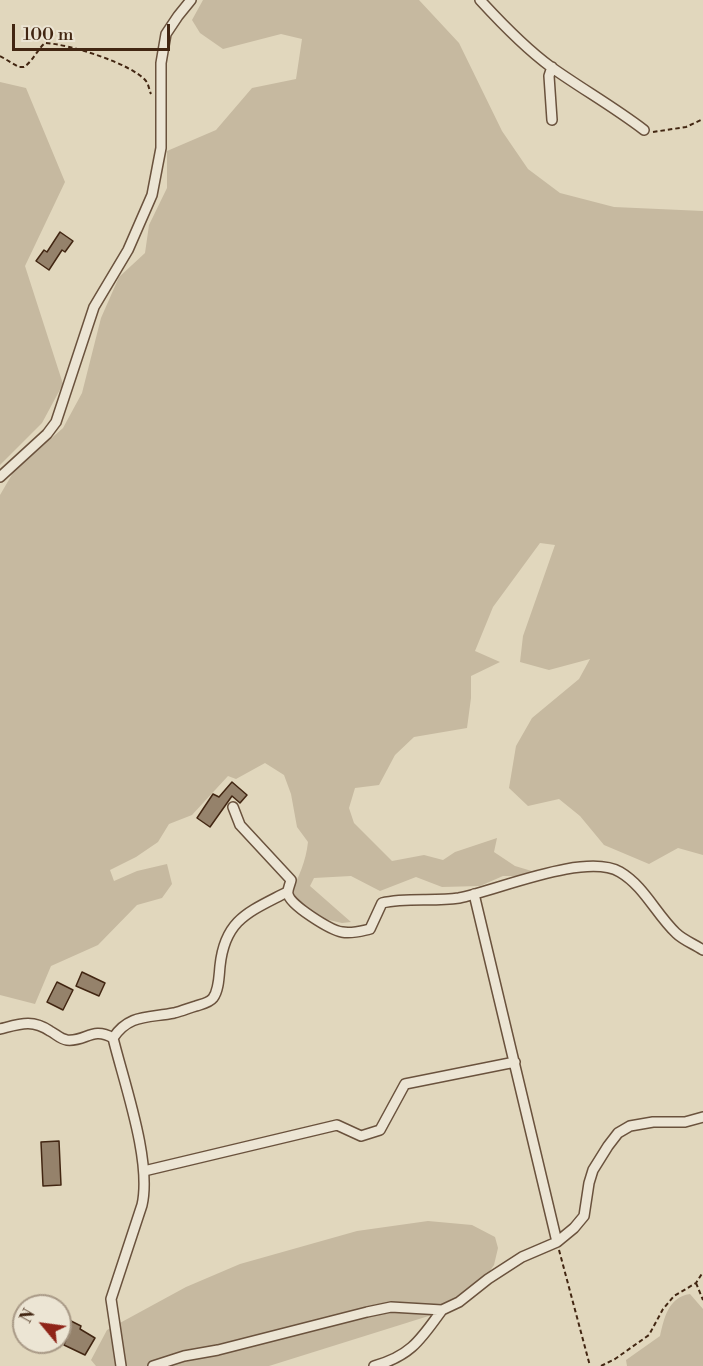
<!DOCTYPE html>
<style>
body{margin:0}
#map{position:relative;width:703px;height:1366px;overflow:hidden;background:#e1d7bd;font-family:"Libre Bodoni",serif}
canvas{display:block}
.north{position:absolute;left:12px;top:1294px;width:60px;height:60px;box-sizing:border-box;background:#ece5d4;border:2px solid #a89986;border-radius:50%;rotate:299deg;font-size:16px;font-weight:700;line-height:24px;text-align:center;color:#422612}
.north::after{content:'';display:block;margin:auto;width:21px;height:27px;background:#8f2418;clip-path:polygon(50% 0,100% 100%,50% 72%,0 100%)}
.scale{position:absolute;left:12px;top:24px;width:158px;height:27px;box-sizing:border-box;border:3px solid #422612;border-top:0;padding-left:8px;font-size:18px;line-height:21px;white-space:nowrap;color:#422612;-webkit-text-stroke:4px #ece5d4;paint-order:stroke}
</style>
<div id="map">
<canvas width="703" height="1366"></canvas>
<div class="north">N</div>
<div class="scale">100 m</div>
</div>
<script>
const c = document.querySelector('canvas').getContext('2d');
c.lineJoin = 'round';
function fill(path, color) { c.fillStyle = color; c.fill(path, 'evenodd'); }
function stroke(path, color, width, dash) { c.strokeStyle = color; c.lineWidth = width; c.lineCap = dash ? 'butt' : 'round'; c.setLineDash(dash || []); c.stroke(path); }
const green = new Path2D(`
 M203,0H419L459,43L502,131L528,169L560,193L614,207L703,211V855L678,848L649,864L604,845L580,816L559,799L528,806L509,788L516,746L532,718L579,679L590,659L549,670L520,662L523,636L555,545L540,543L493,607L475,651L500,662L471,676V698L467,728L414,737L395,755L379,785L355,788L349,808L354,823L392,861L424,855L443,860L455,852L497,838L494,852L515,866L535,872L526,876H503L480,886L442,887L416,877L380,891L351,876L314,878L310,886L351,922L342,923L311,916L290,894C299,877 306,861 308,842L297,827L291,794L284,775L265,763L236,779L228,776L192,815L169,824L158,842L136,857L110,870L114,881L137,871L167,864L172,884L162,898L137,905L98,945L51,966L35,1004L0,995V495L14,471L63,428L82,393L101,318L119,277L145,253L149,225L167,188V151L216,130L252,88L296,79L302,39L281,34L223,49L200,33L192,20Z
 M0,82L26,88L65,182L25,266L63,384L42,423L0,465Z
 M428,1221L472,1225L495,1237L498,1248L494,1265L477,1289L435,1314L269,1366H96L91,1360L107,1330L186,1287L240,1264L357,1231Z
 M690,1294L703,1309V1366H627L626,1360L660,1336C664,1319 668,1297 690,1294Z`);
const building = new Path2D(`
 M60,232L73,241L65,252L62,250L49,270L36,261L44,250L47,252Z
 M232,782L247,795L240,803L232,796L210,827L197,818L213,794L219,797Z
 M82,972L105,983L99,996L76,986Z
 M57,982L73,990L63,1010L47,1002Z
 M59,1141L61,1185L43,1186L41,1142Z
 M71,1321L81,1326L80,1329L95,1338L85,1355L64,1345L69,1334L65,1331Z`);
const path = new Path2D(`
 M0,56L19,67H24C33,61 37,50 45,43C68,44 131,63 146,81C149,85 149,90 151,94
 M653,132L686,127L703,119
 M559,1250L590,1366
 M696,1283L703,1300
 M601,1366L615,1359L649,1335L663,1309L674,1296L696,1283L703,1272`);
const street = new Path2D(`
 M480,0C502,24 525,48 551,67C582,89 614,107 644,130
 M552,67L549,76L552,120
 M0,477L47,434L56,422L94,307L128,250L152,195L161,148V63L166,34L178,16L191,0
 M233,807L240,825L291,880C290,885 287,890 288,894C290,905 330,930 342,932C352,934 361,931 370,929L382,903C407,897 434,902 459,898C498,890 586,852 620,872C644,886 656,914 676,933C683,940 694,944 703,950
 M474,894L557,1242
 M0,1029C20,1024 32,1019 50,1031C56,1034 60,1039 67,1040C86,1042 92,1026 113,1038C124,1083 152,1161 142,1205L111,1299L121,1366
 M113,1038C129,1014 148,1018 174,1013C182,1011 189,1008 196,1006C202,1004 209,1003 213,998C219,990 219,976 220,966C225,919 249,912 287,892
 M144,1171L337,1125L361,1136L380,1130L405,1084L515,1062
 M153,1366L184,1356L218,1350L367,1312L391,1307L442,1310L459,1302L488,1279L522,1257L557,1242L574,1228L584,1216L589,1183L593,1170L608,1146L618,1133L630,1126L653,1122H685L703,1117
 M374,1366C411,1356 421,1339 442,1310`);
fill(green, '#c6b9a0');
fill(building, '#95826b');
stroke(building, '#422612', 1.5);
stroke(street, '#6a523d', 12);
stroke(path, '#422612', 2, [4.5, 3]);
stroke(street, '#ece5d4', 9);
</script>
